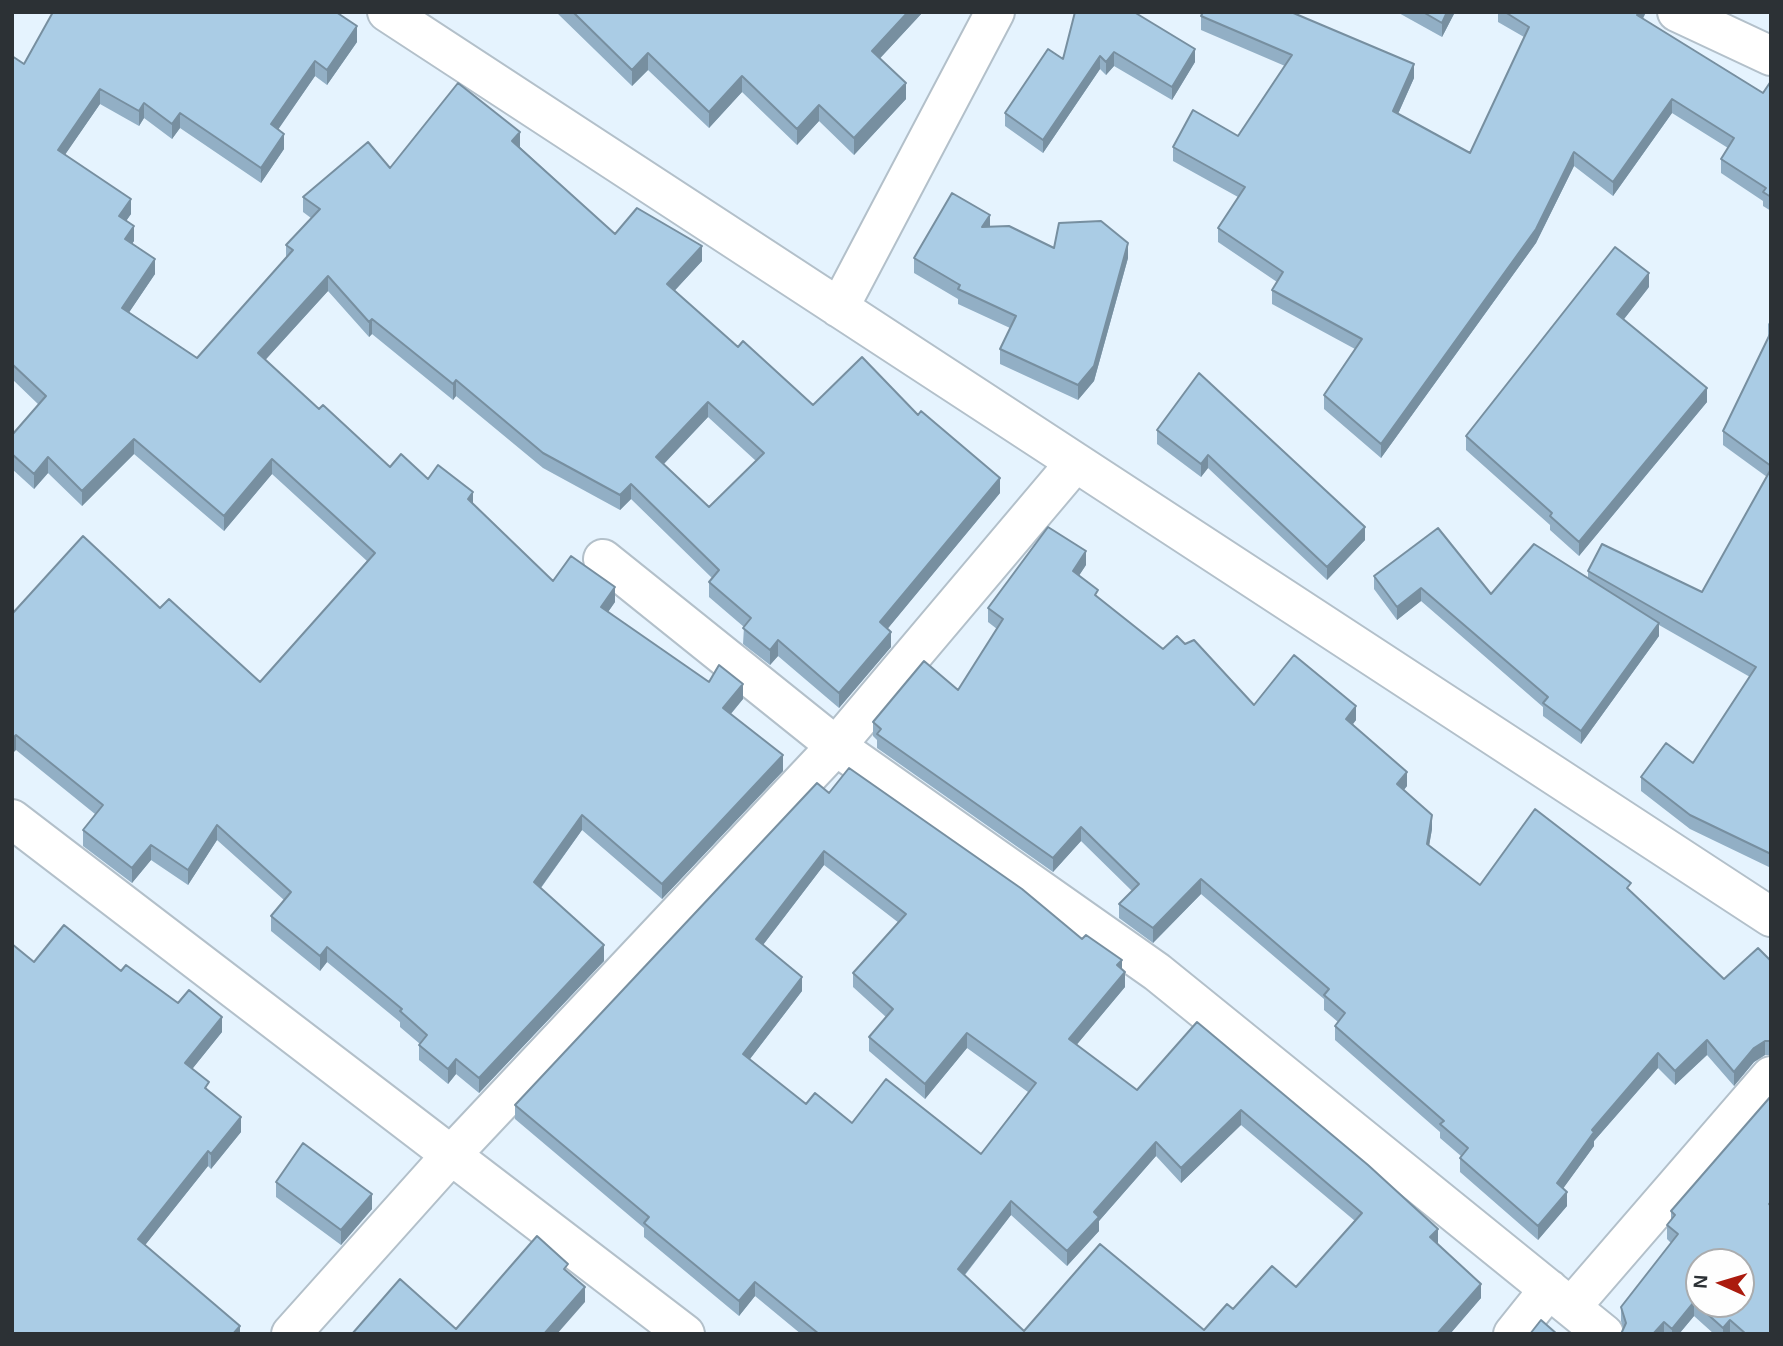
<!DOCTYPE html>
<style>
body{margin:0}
#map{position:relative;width:1783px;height:1346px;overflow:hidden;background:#e5f3fe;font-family:Helvetica,sans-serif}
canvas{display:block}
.frame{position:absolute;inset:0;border:14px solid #2c3135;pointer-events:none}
.north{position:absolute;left:1685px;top:1248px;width:70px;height:70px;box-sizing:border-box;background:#fefefe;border:2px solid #aaacae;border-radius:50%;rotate:274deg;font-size:19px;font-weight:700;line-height:28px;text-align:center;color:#2c3135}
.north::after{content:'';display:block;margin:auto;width:24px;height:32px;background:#ab1b0e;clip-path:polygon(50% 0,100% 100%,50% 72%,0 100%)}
</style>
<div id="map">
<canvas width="1783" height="1346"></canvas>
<div class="frame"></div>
<div class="north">N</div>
</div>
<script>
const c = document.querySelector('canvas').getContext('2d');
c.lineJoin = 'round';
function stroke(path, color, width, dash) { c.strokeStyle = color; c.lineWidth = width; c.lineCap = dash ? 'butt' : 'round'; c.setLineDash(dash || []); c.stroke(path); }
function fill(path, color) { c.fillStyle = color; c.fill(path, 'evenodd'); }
const minor = new Path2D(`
 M387,12L1771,917
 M1677,12L1771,56
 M839,308L995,12
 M603,559L836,746L1157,972L1604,1334
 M12,819L685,1334
 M1572,1306L1771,1076
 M291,1334L453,1153L836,746L1075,463
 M1513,1334L1549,1289`);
const wall = new Path2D(`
 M556,12H923L880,58L906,99L854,155L819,121L797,145L742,92L709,128L648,70L632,86Z
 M1075,12L1195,62L1172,100L1114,66L1106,75L1100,69L1043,153L1005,126V113L1063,59Z
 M1397,12H1455L1442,37Z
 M1498,12H1646L1643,19L1763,93L1771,81V211L1763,206V201L1721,173V159L1728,148L1672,113L1613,196L1574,166L1536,243L1381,458L1324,409V395L1355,349L1272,304V290L1277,282L1218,242V228L1238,197L1173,161V147L1238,136L1285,66L1201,30V16L1414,78L1398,114L1470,153L1524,37L1498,22Z
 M357,42L327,85L315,76L278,129L284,149L261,183L180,128L172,139L144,118L139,126L100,104L65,154L131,214L126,221L134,241L132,243L155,274L129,312L197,358L286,257V245L311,218L303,212V197L390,168L520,147L615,234L702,261L674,291L738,347L813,405L918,415L1000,493L887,629L891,647L839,708L778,656L770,665L743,644L744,627L709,597V582L712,578L631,499L620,510L543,468L456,396L453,400L372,334L369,337L328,291L265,360L319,409L390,467L428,479L473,505L553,581L615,602L608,612L709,682L743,699L731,714L783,771L662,899L582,830L541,888L604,961L479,1093L456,1074L448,1084L419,1060V1045L420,1044L400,1027V1022L327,962L320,971L271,931V916L284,900L217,840L188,885L151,860L132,883L83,846V830L95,814L16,750L12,614L160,608L260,682L367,561L272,474L224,531L134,454L82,506L48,473L34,489L12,469V435L39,405L12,379V56L24,64ZM708,417L756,461L709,507L664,464Z
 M990,226L1054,248L1128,258L1094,381L1078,400L1000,364V349L1010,328L958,304V299L914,273V258Z
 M1649,287L1624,319L1707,402L1579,556L1550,530V525L1466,450V436Z
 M1771,320V868L1690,829L1641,791V777L1693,763L1750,677L1659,625V636L1581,744L1543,716V707L1421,601L1397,620L1374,589V576L1491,594L1588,578V571L1702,592L1767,477L1723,445V431L1768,337V324Z
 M1199,373L1365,540L1327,580L1208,468L1201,477L1157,444V430Z
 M1086,565L1079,575L1098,597L1163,649L1185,644L1254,705L1356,720L1353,724L1407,786L1404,790L1432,829L1429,845L1480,885L1631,892L1724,979L1771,961V1055H1765L1754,1062L1734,1086L1707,1055L1675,1085L1658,1068L1594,1141V1146L1563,1188L1567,1206L1538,1240L1460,1172V1158L1461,1156L1440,1138V1132L1335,1040V1026L1338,1022L1324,1010V999L1201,894L1153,943L1119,918V904L1132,891L1081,841L1053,872L877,748V740L873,736V722L958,690L997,629L988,622V608Z
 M829,793L1082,939L1122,969L1125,987L1076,1045L1137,1090L1197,1022L1438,1243V1244L1481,1298L1450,1334H801L755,1296L739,1316L644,1237V1228L515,1119V1105ZM824,865L899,923L853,973V987L886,1017L869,1037V1051L925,1099L967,1048L1028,1092L981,1154L852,1123L806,1104L750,1059L802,991L763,945ZM1241,1125L1355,1221L1296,1287L1233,1309L1204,1330L1024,1331L965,1275L1011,1215L1067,1266L1099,1231V1221L1156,1156L1181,1183Z
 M34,962L121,971L178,1003L222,1032L192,1069L241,1132L211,1169L208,1166L145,1245L240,1334H12Z
 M1771,1096V1334H1714L1694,1316L1679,1334H1621L1623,1328L1621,1321V1307L1671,1243L1667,1239V1225L1671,1221V1211Z
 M276,1182L372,1209L341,1245L276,1197Z`);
const shadedWall = new Path2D(`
 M908,12H923L872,67V51Z
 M1447,12H1455L1442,37V23Z
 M1639,12H1646L1637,29V15Z
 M357,26V42L327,85V70Z
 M1195,49V62L1172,100V87Z
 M1114,52V66L1106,75V62Z
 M648,53V70L632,86V70Z
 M1100,56V69L1043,153V140Z
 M315,61V76L271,140V124Z
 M1414,64V78L1393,125V111Z
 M742,76V92L709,128V112Z
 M906,83V99L854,155V138Z
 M100,89V104L58,165V150Z
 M1672,99V113L1613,196V182Z
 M144,103V118L139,126V111Z
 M819,105V121L797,145V129Z
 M180,113V128L172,139V124Z
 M520,132V147L512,156V141Z
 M284,134V149L261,183V168Z
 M1574,152V166L1536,243L1381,458V444Z
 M131,199V214L119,231V216Z
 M990,215V230L982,227Z
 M134,226V241L125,254V239Z
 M1128,243V258L1094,381L1078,400V385Z
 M702,246V261L667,299V284Z
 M155,259V274L122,323V308Z
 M1649,273V287L1617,328V314Z
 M328,276V291L258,368V353Z
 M372,319V334L369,337V322Z
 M456,380V396L453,400V384Z
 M1707,388V402L1579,556V542Z
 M708,402V417L656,472V457Z
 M134,439V454L82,506V491Z
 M1208,455V468L1201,477V464Z
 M48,457V473L34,489V474Z
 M272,459V474L224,531V516Z
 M1000,478V493L880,638V622Z
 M631,484V499L620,510V495Z
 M473,492V507L468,499Z
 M1365,527V540L1327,580V567Z
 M1086,551V565L1073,585V571Z
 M615,587V602L601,622V607Z
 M1421,588V601L1397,620V607Z
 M1659,623V636L1581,744V731Z
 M891,632V647L839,708V693Z
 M778,640V656L770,665V650Z
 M743,684V699L723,723V708Z
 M1356,706V720L1346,733V719Z
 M16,735V750L12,754V739Z
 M783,755V771L662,899V884Z
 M1407,772V786L1397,798V784Z
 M582,815V830L534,897V882Z
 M1432,815V829L1427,858V844Z
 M217,825V840L188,885V870Z
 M1081,827V841L1053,872V858Z
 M151,845V860L132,883V868Z
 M824,851V865L756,954V939Z
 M1201,879V894L1153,943V928Z
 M604,945V961L479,1093V1078Z
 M327,947V962L320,971V956Z
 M1122,960V974L1117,965Z
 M1125,972V987L1069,1054V1039Z
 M802,977V991L743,1068V1054Z
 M222,1017V1032L185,1078V1063Z
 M967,1033V1048L925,1099V1084Z
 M1707,1040V1055L1675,1085V1071Z
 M1765,1041V1055L1754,1062L1734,1086V1072L1754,1048Z
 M1658,1053V1068L1594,1141V1146L1557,1197V1183L1592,1130Z
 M456,1059V1074L448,1084V1069Z
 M1241,1110V1125L1181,1183V1168Z
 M241,1117V1132L211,1169V1154Z
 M1156,1142V1156L1099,1221V1231L1067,1266V1251L1094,1212Z
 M208,1151V1166L138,1254V1239Z
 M1567,1192V1206L1538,1240V1226Z
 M372,1194V1209L341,1245V1230Z
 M1011,1201V1215L958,1283V1269Z
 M1438,1229V1243L1430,1252V1237Z
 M755,1282V1296L739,1316V1301Z
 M1481,1284V1298L1450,1334H1437Z
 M585,1287V1302L557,1334H543Z
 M1694,1302V1316L1679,1334H1672V1329Z
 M1730,1320V1334H1723V1328Z
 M1664,1322V1334H1653Z
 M240,1326V1334H233Z`);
const building = new Path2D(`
 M53,12H336L357,26L327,70L315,61L271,124L284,134L261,168L180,113L172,124L144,103L139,111L100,89L58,150L131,199L119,216L134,226L125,239L155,259L122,308L197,358L293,250L286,245L320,209L303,197L368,142L390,168L458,83L520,132L512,141L615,234L637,208L702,246L667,284L738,347L743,341L813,405L862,357L918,415L921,411L1000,478L880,622L891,632L839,693L778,640L770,650L743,628L751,618L709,582L719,570L631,484L620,495L543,453L456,380L453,384L372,319L369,322L328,276L258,353L319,409L323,405L390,467L401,454L428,479L438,465L473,492L468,499L553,581L571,556L615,587L601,607L709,682L719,665L743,684L723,708L783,755L662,884L582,815L534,882L604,945L479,1078L456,1059L448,1069L419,1045L427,1035L400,1011L402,1009L327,947L320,956L271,916L291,892L217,825L188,870L151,845L132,868L83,830L103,805L16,735L12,739V614L83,536L160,608L169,599L260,682L375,553L272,459L224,516L134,439L82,491L48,457L34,474L12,454V435L46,396L12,364V56L24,64ZM708,402L764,453L709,507L656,457Z
 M573,12H908L872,51L906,83L854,138L819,105L797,129L742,76L709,112L648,53L632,70Z
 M1075,12H1134L1195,49L1172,87L1114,52L1106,62L1100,56L1043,140L1005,113L1048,49L1063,59Z
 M1203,12H1291L1414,64L1393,111L1470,153L1529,27L1505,12H1639L1637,15L1763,93L1771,81V197L1763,192L1766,188L1721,159L1734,138L1672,99L1613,182L1574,152L1536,229L1381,444L1324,395L1362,339L1272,290L1283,272L1218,228L1245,187L1173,147L1193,110L1238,136L1292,55L1201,16Z
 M1423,12H1447L1442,23Z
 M952,193L990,215L982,227L1009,226L1054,248L1059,223L1101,221L1128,243L1094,366L1078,385L1000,349L1016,316L958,289L960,285L914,258Z
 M1615,247L1649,273L1617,314L1707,388L1579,542L1550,516L1552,513L1466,436Z
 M1771,332V466L1723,431Z
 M1199,373L1365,527L1327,567L1208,455L1201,464L1157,430Z
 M1771,469V854L1690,815L1641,777L1666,743L1693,763L1756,667L1588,571L1602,544L1702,592Z
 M1048,527L1086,551L1073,571L1098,590L1095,595L1163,649L1177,636L1185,644L1194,640L1254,705L1294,655L1356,706L1346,719L1407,772L1397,784L1432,815L1427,844L1480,885L1535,809L1631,883L1627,888L1724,979L1758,948L1771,961V1041H1765L1754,1048L1734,1072L1707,1040L1675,1071L1658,1053L1592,1130L1594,1132L1557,1183L1567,1192L1538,1226L1460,1158L1468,1148L1440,1124L1444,1121L1335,1026L1345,1013L1324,995L1329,989L1201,879L1153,928L1119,904L1139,884L1081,827L1053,858L877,734L881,729L873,722L924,661L958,690L1003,619L988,608Z
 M1438,528L1491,594L1534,544L1659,623L1581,731L1543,703L1548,697L1421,588L1397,607L1374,576Z
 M849,768L1022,889L1082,939L1086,935L1122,960L1117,965L1125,972L1069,1039L1137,1090L1197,1022L1368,1165L1438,1229L1430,1237L1481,1284L1437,1334H819L755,1282L739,1301L644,1223L649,1217L515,1105L817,783L829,793ZM824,851L906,914L853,973L893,1009L869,1037L925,1084L967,1033L1036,1083L981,1154L886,1079L852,1123L815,1093L806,1104L743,1054L802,977L756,939ZM1241,1110L1362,1213L1296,1287L1272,1266L1233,1309L1227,1304L1204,1330L1100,1244L1024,1331L958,1269L1011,1201L1067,1251L1099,1217L1094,1212L1156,1142L1181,1168Z
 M64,925L121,971L126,965L178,1003L189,990L222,1017L185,1063L209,1082L205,1088L241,1117L211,1154L208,1151L138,1239L240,1326L233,1334H12V944L34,962Z
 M1771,1096V1202L1769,1204L1771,1206V1334H1746L1730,1320L1723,1328L1694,1302L1672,1329L1664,1322L1653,1334H1621L1626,1323L1621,1307L1678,1234L1667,1225L1675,1215L1671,1211ZM1699,1262H1741V1304H1699Z
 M303,1143L372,1194L341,1230L276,1182Z
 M537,1236L568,1264L564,1269L585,1287L544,1334H352L400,1279L456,1329Z
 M1541,1320L1557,1334H1530Z`);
stroke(minor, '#b3c0ca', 42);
stroke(minor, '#fff', 38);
fill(wall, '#92afc5');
fill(shadedWall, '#778fa0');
fill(building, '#aacce5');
stroke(building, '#778fa0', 2);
</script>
